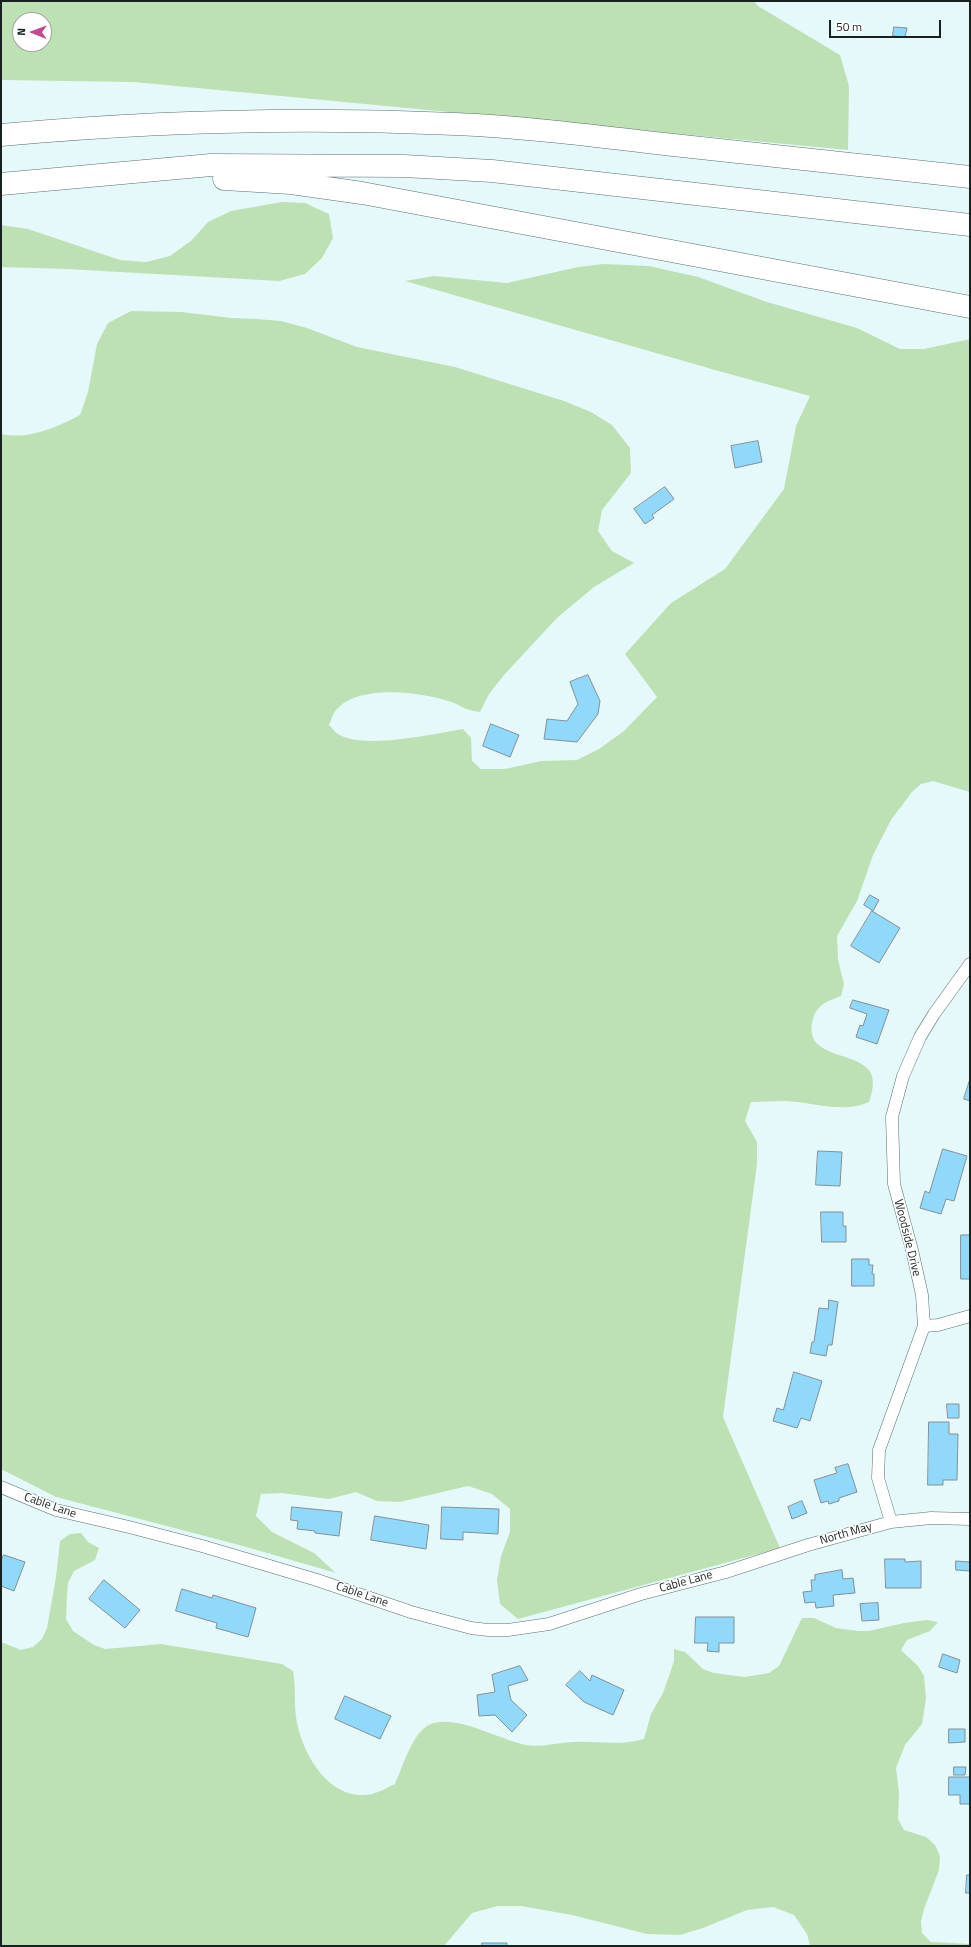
<!DOCTYPE html>
<style>
body{margin:0}
#map{position:relative;width:971px;height:1947px;overflow:hidden;background:#e6f9fa;font-family:"Titillium Web",sans-serif}
canvas{display:block}
.frame{position:absolute;inset:0;border:2px solid #192020;pointer-events:none}
.north{position:absolute;left:12px;top:12px;width:40px;height:40px;box-sizing:border-box;background:#fff;border:1px solid #a3a6a6;border-radius:50%;rotate:271deg;font-size:11px;font-weight:700;line-height:16px;text-align:center;color:#192020}
.north::after{content:'';display:block;margin:auto;width:14px;height:18px;background:#c64690;clip-path:polygon(50% 0,100% 100%,50% 72%,0 100%)}
.scale{position:absolute;left:829px;top:20px;width:112px;height:18px;box-sizing:border-box;border:2px solid #192020;border-top:0;padding-left:5px;font-size:12px;line-height:14px;white-space:nowrap;color:#192020;-webkit-text-stroke:3px #fff;paint-order:stroke}
</style>
<div id="map">
<canvas width="971" height="1947"></canvas>
<div class="frame"></div>
<div class="north">N</div>
<div class="scale">50 m</div>
</div>
<script>
const c = document.querySelector('canvas').getContext('2d');
c.lineJoin = 'round';
function fill(path, color) { c.fillStyle = color; c.fill(path, 'evenodd'); }
function stroke(path, color, width, dash) { c.strokeStyle = color; c.lineWidth = width; c.lineCap = dash ? 'butt' : 'round'; c.setLineDash(dash || []); c.stroke(path); }
function label(font, color, halo, rows, align = 'center') {
  c.font = font + ' "Titillium Web",sans-serif'; c.lineWidth = 3; c.setLineDash([]); c.textBaseline = 'middle'; c.strokeStyle = halo; c.fillStyle = color; for (const [text, x, y, turn = 0] of rows) {
    c.save(); c.translate(x, y); c.rotate((+turn || 0) * Math.PI / 180); c.textAlign = isNaN(turn) ? turn : align; if (halo) c.strokeText(text, 0, 0); c.fillText(text, 0, 0); c.restore();
  }
}
const green = new Path2D(`
 M1,1H754L758,6L840,55L849,86L848,150L134,82L1,80ZM20,20H44V44H20Z
 M282,202L305,203L329,214L333,238L322,258L305,274L279,281L67,269L1,267V225L28,229L120,260L146,262L170,256L192,240L208,222L231,211Z
 M604,264L649,266L698,277L767,302L857,328L900,349H924L970,339V792L933,781L921,784L912,792L891,820L873,855L857,901L837,936L838,960L844,984L841,996C825,1002 816,1005 812,1023C806,1058 853,1051 869,1070C876,1079 872,1093 869,1102C843,1114 813,1102 785,1101C774,1101 762,1102 751,1102L745,1121L757,1142V1164L723,1417L780,1548L518,1619L500,1604L497,1580L501,1556L510,1532V1509L492,1494L468,1486L400,1502L377,1501L356,1492L329,1499L282,1493L261,1494L256,1516L272,1532L314,1553L336,1573L243,1546L56,1497L1,1469V434C29,440 55,428 80,415L88,392L97,344L108,323L131,311L181,312L232,318L257,319L281,321L307,328L357,347L455,367L564,401L591,412L612,425L630,448L631,473L602,510L598,531L612,551L634,563L594,587L557,618L504,675L489,694L480,712C463,710 462,705 448,701C419,692 354,683 334,713C332,716 331,721 329,725C332,727 334,732 338,734C364,750 433,734 463,729L471,738L472,761L481,769H505L541,761L577,760L599,749L624,731L657,697L625,654L671,603L725,569L784,489L796,426L810,396L715,370L405,281L434,276L507,283L578,267Z
 M81,1533L88,1542L99,1548L95,1560L74,1571L68,1583L67,1595L66,1619L73,1631L94,1645L105,1649L161,1644L282,1664L293,1671C296,1686 294,1701 296,1717C301,1752 329,1803 372,1794C380,1792 388,1787 395,1784C402,1768 412,1735 427,1726C451,1711 500,1740 526,1745C542,1748 559,1742 575,1742C597,1741 622,1746 644,1739L651,1714L663,1693L670,1673L674,1661V1649L685,1652L703,1669L714,1673L745,1677L769,1673L779,1666L802,1618H814L836,1628L858,1631H869L904,1623L927,1620L938,1622L930,1631L907,1640L901,1650L918,1666L924,1676L926,1699L922,1724L905,1745L896,1768L899,1793L898,1819L904,1830L926,1837L935,1845L940,1856L939,1870L924,1909L921,1921L922,1933L931,1942L970,1944V1946H810L807,1934L794,1915L773,1907L747,1910L703,1928L680,1935L647,1934L572,1915L521,1906H498L472,1913L444,1946H1V1642L21,1650L33,1647L42,1639L47,1628L56,1577L60,1541L70,1534Z`);
const building = new Path2D(`
 M894,27L907,28L905,37L893,36Z
 M758,441L762,462L735,468L731,446Z
 M665,487L674,499L652,515L654,518L645,524L634,509Z
 M588,675L600,701L598,714L577,742L544,739L547,719L567,721L578,704L570,682Z
 M491,724L519,735L510,757L483,746Z
 M870,895L879,900L873,911L864,905Z
 M872,911L900,928L879,963L851,946Z
 M853,1000L889,1010L877,1044L856,1037L860,1025L863,1026L867,1014L850,1008Z
 M970,1079V1101L964,1099Z
 M943,1149L967,1156L954,1201L946,1199L941,1214L920,1208L925,1191L929,1193Z
 M818,1151L842,1152L840,1186L816,1185Z
 M821,1212H843V1226H846V1242H822Z
 M961,1235H970V1279H961Z
 M852,1259H869V1265H873L872,1274H874V1286H852Z
 M829,1300L838,1302L832,1345H828L826,1356L810,1353L812,1342H814L819,1308L828,1309Z
 M794,1372L822,1381L810,1421L801,1418L797,1428L773,1421L777,1408L783,1410Z
 M947,1404H959V1418H948Z
 M929,1422H949V1434H958L957,1480H943V1485H928Z
 M848,1464L857,1492L839,1498V1501L829,1504L828,1501L821,1503L814,1480L837,1473L835,1468Z
 M802,1501L807,1513L792,1519L788,1507Z
 M292,1507L342,1512L339,1536L315,1533V1531L297,1529L298,1521L291,1520Z
 M442,1507L499,1509L498,1534L463,1532V1540L441,1539Z
 M375,1516L429,1525L426,1549L371,1540Z
 M4,1555L25,1562L14,1591L1,1586V1561Z
 M885,1559H905V1562L921,1561V1588H886Z
 M956,1561L970,1562V1571L956,1570Z
 M842,1570L843,1579L853,1578L855,1593L833,1595L834,1606L816,1608L815,1602L805,1603L803,1592L812,1591L811,1580H815V1575Z
 M104,1580L140,1610L125,1628L89,1599Z
 M182,1589L212,1598L213,1595L256,1608L248,1637L216,1628L217,1623L176,1611Z
 M878,1603L879,1620L862,1621L860,1604Z
 M696,1617H734V1643H719V1652L707,1651L708,1643H695Z
 M943,1654L960,1660L957,1673L939,1667Z
 M520,1666L528,1680L508,1686L511,1700L527,1715L512,1732L495,1715L479,1716L477,1695L495,1692L492,1675Z
 M580,1671L590,1681L592,1675L624,1690L613,1715L584,1702L566,1685Z
 M345,1696L391,1716L380,1739L335,1719Z
 M949,1729H965V1742L949,1743Z
 M954,1767H966L965,1775H954Z
 M949,1777H970V1804H960V1795H949Z
 M967,1875H970V1893H966Z
 M482,1943H507V1946H482Z`);
const street = new Path2D(`
 M924,1326L938,1325L970,1316
 M1,1487L56,1510L129,1527L202,1546L317,1580L411,1612L471,1628L488,1630H508L549,1624L641,1594L726,1572L808,1545L891,1522L931,1518L970,1519
 M891,1522L878,1478L879,1450L924,1326L922,1295L912,1250L894,1184L892,1117L903,1076L920,1037L934,1014L970,964`);
const highway = new Path2D(`
 M1,135C154,121 301,117 455,124C524,127 595,136 664,144C766,155 868,166 970,177
 M224,179L291,183L362,193L970,307
 M1,184L211,165L404,166L492,171L970,225`);
const streetNames = [
 ["Woodside Drive",907,1238,76],
 ["Cable Lane",50,1506,19],
 ["North May",846,1534,-16],
 ["Cable Lane",686,1582,-15],
 ["Cable Lane",362,1595,19]
];
fill(green, '#bde1b4');
fill(building, '#90d9fa');
stroke(building, '#819097', 1);
stroke(street, '#5c6d6d', 13);
stroke(highway, '#5c6d6d', 23);
stroke(street, '#fff', 12);
stroke(highway, '#fff', 22);
label('12px', '#192020', '#fff', streetNames);
</script>
